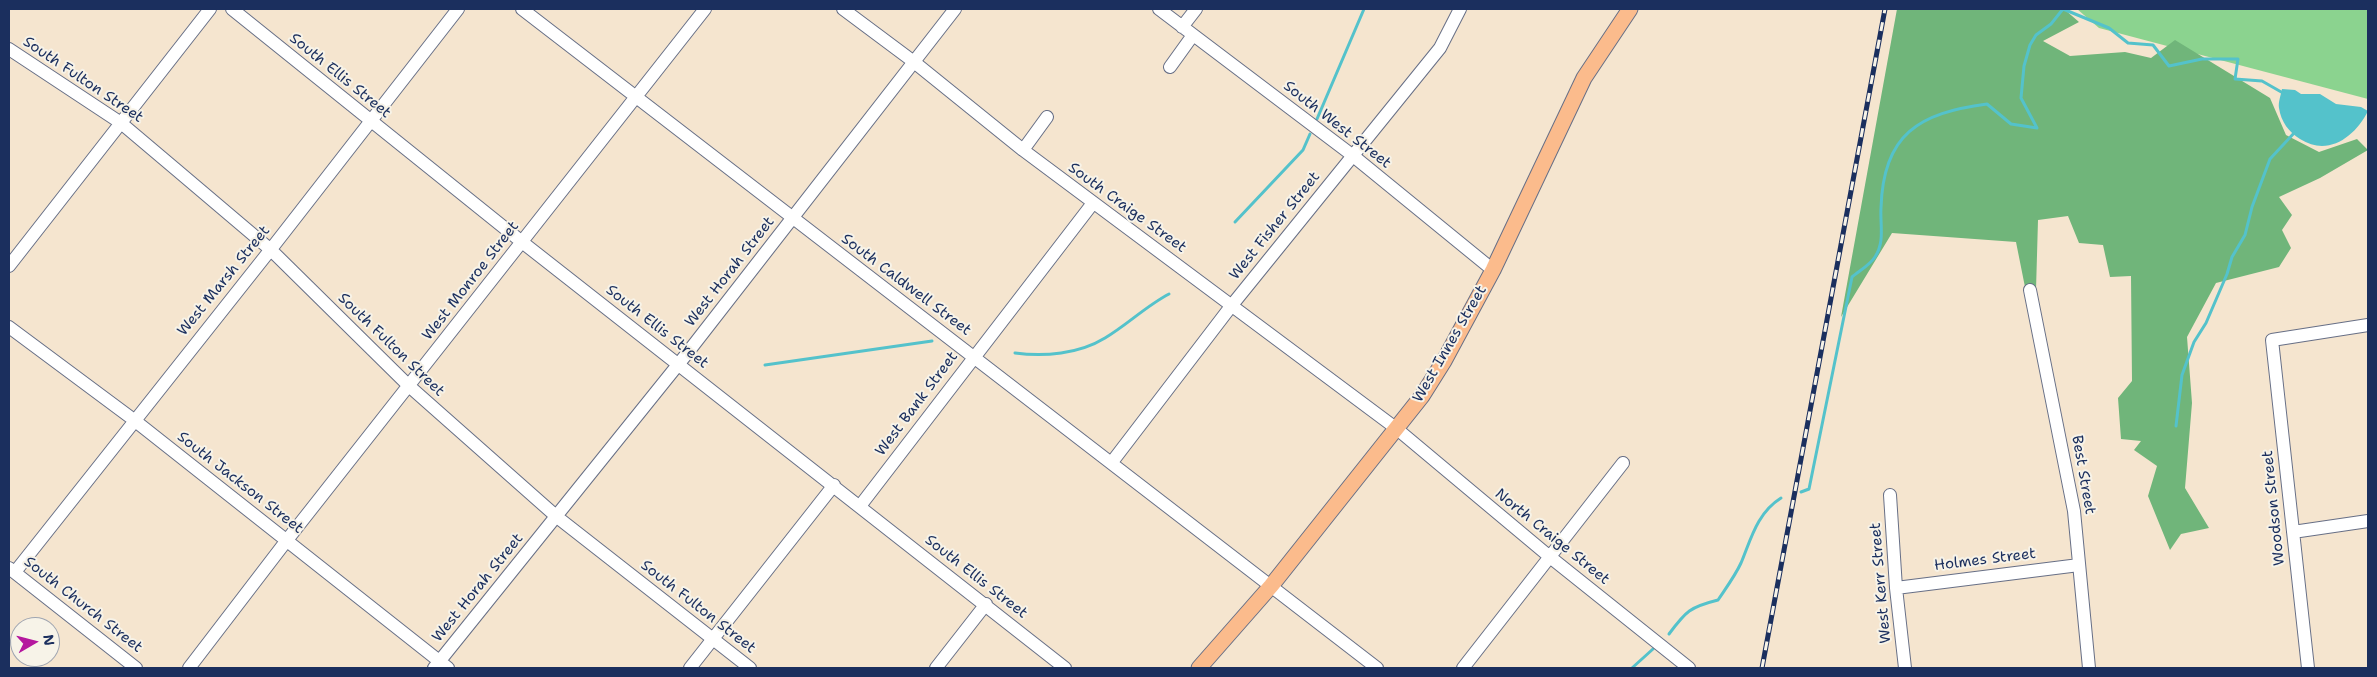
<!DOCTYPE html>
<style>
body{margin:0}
#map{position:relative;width:2377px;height:677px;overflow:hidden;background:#f5e5cf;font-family:"Shantell Sans",sans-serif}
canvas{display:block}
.frame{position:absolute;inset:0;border:10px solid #1b2f5e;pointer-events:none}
.north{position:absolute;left:10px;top:617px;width:50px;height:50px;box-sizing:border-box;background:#f7f3e8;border:1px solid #9fa5b1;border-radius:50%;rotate:82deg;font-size:14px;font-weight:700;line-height:20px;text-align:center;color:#1b2f5e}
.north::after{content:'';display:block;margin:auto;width:18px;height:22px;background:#b5179e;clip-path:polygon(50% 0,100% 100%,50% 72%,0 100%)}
</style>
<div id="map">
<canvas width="2377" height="677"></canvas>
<div class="frame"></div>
<div class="north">N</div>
</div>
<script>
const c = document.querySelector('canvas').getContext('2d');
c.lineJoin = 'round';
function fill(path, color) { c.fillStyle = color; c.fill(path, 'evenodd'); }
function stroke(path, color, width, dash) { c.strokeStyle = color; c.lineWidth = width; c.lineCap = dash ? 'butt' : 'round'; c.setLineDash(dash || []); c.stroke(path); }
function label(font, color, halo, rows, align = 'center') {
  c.font = font + ' "Shantell Sans",sans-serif'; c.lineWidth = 4; c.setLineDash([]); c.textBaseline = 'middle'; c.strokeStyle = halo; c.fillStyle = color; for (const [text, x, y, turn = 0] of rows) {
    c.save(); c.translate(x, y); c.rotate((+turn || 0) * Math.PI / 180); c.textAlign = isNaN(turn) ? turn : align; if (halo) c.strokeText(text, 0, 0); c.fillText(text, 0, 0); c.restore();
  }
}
const green = new Path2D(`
 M2077,9H2368V99L2099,28Z`);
const forest = new Path2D(`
 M1897,9H2064L2079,22L2043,41L2070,56L2125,52L2151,58L2175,40L2270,98L2286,135L2319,152L2357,139L2368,150L2320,178L2279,197L2292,215L2282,230L2291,248L2279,267L2216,283L2187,337L2192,403L2185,488L2209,528L2181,534L2170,550L2148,496L2157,466L2134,450L2141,441L2121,439L2118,398L2132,381L2131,276L2110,277L2103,245L2079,243L2068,216L2038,220L2036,290L2026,292L2016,242L1892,233L1841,317Z`);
const water = new Path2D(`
 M2282,89L2295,90L2301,94H2320L2336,104L2361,107L2368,111C2355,137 2328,157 2300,139C2289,132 2281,122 2279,108C2278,102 2281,95 2282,89Z`);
const stream = new Path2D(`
 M2063,9L2109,28L2128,43L2153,45L2169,66L2202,59H2238L2235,79L2262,81L2283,93
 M1317,119L1364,9
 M1235,222L1303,150L1310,134
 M1015,353C1044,357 1079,354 1105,338C1127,325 1146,306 1169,294
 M765,365L932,341
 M2176,426L2182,375L2194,342L2206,323L2227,274L2232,257L2245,235L2252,207L2270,159L2295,132
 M1801,492L1809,489L1852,277C1859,271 1870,265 1875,257C1885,242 1880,225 1881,208C1883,134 1919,113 1987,104L2011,124L2037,128L2021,98L2024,66L2030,45L2036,35L2051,24L2063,9
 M1669,634C1686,611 1690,607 1718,600C1726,588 1735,576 1741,563C1751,539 1757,513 1781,498
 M1632,668L1653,649`);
const minor = new Path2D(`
 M232,9L522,242L1065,668
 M522,9L1377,668
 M843,9L914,62L1023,150L1397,429L1550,557L1689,668
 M1159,9L1352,155L1493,270
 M1182,27L1196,9
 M9,49L121,123L179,172L271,250L409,386L557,517L750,668
 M1170,67L1193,35
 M1023,150L1047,117
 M9,266L210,9
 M2030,290L2074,511L2089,668
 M9,327L134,420L448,668
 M1112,462L1232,305L1440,48L1460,9
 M1890,495L1896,588L1905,668
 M860,506L1093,203
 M2293,532L2368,521
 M9,568L136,668
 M15,572L275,244L458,9
 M1896,588L2079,565
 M189,668L287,540L705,9
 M434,668L685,356L955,9
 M690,668L834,485
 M936,668L986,604
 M1463,668L1623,463
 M2308,668L2272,340L2368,325`);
const major = new Path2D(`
 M1199,668L1271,586L1422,396L1444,361L1493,270L1584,78L1630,9`);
const rail = new Path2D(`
 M1762,668L1885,9`);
const streetNames = [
 ["South Ellis Street",340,76,39],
 ["South Fulton Street",83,80,34],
 ["South West Street",1337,125,38],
 ["South Craige Street",1127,208,36],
 ["West Fisher Street",1275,226,-51],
 ["West Horah Street",730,272,-52],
 ["West Marsh Street",224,281,-51],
 ["West Monroe Street",471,281,-52],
 ["South Caldwell Street",906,285,37],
 ["South Ellis Street",657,327,38],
 ["West Innes Street",1450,344,-60],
 ["South Fulton Street",391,345,44],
 ["West Bank Street",917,404,-53],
 ["Best Street",2083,475,80],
 ["South Jackson Street",240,483,38],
 ["Woodson Street",2274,508,-96],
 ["North Craige Street",1552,537,39],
 ["Holmes Street",1985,560,-7],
 ["South Ellis Street",976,577,38],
 ["West Kerr Street",1881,583,-95],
 ["West Horah Street",478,588,-51],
 ["South Church Street",83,605,38],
 ["South Fulton Street",698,607,38]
];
fill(green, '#8bd38f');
fill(forest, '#70b57a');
fill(water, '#54c2cb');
stroke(stream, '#54c2cb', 3);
stroke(minor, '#676f86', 14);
stroke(major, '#676f86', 17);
stroke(minor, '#fff', 12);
stroke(major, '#fbbb8c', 15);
stroke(rail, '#1b2f5e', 5);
stroke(rail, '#f7f3e8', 3, [9]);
label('15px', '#1b2f5e', '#f7f3e8', streetNames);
</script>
